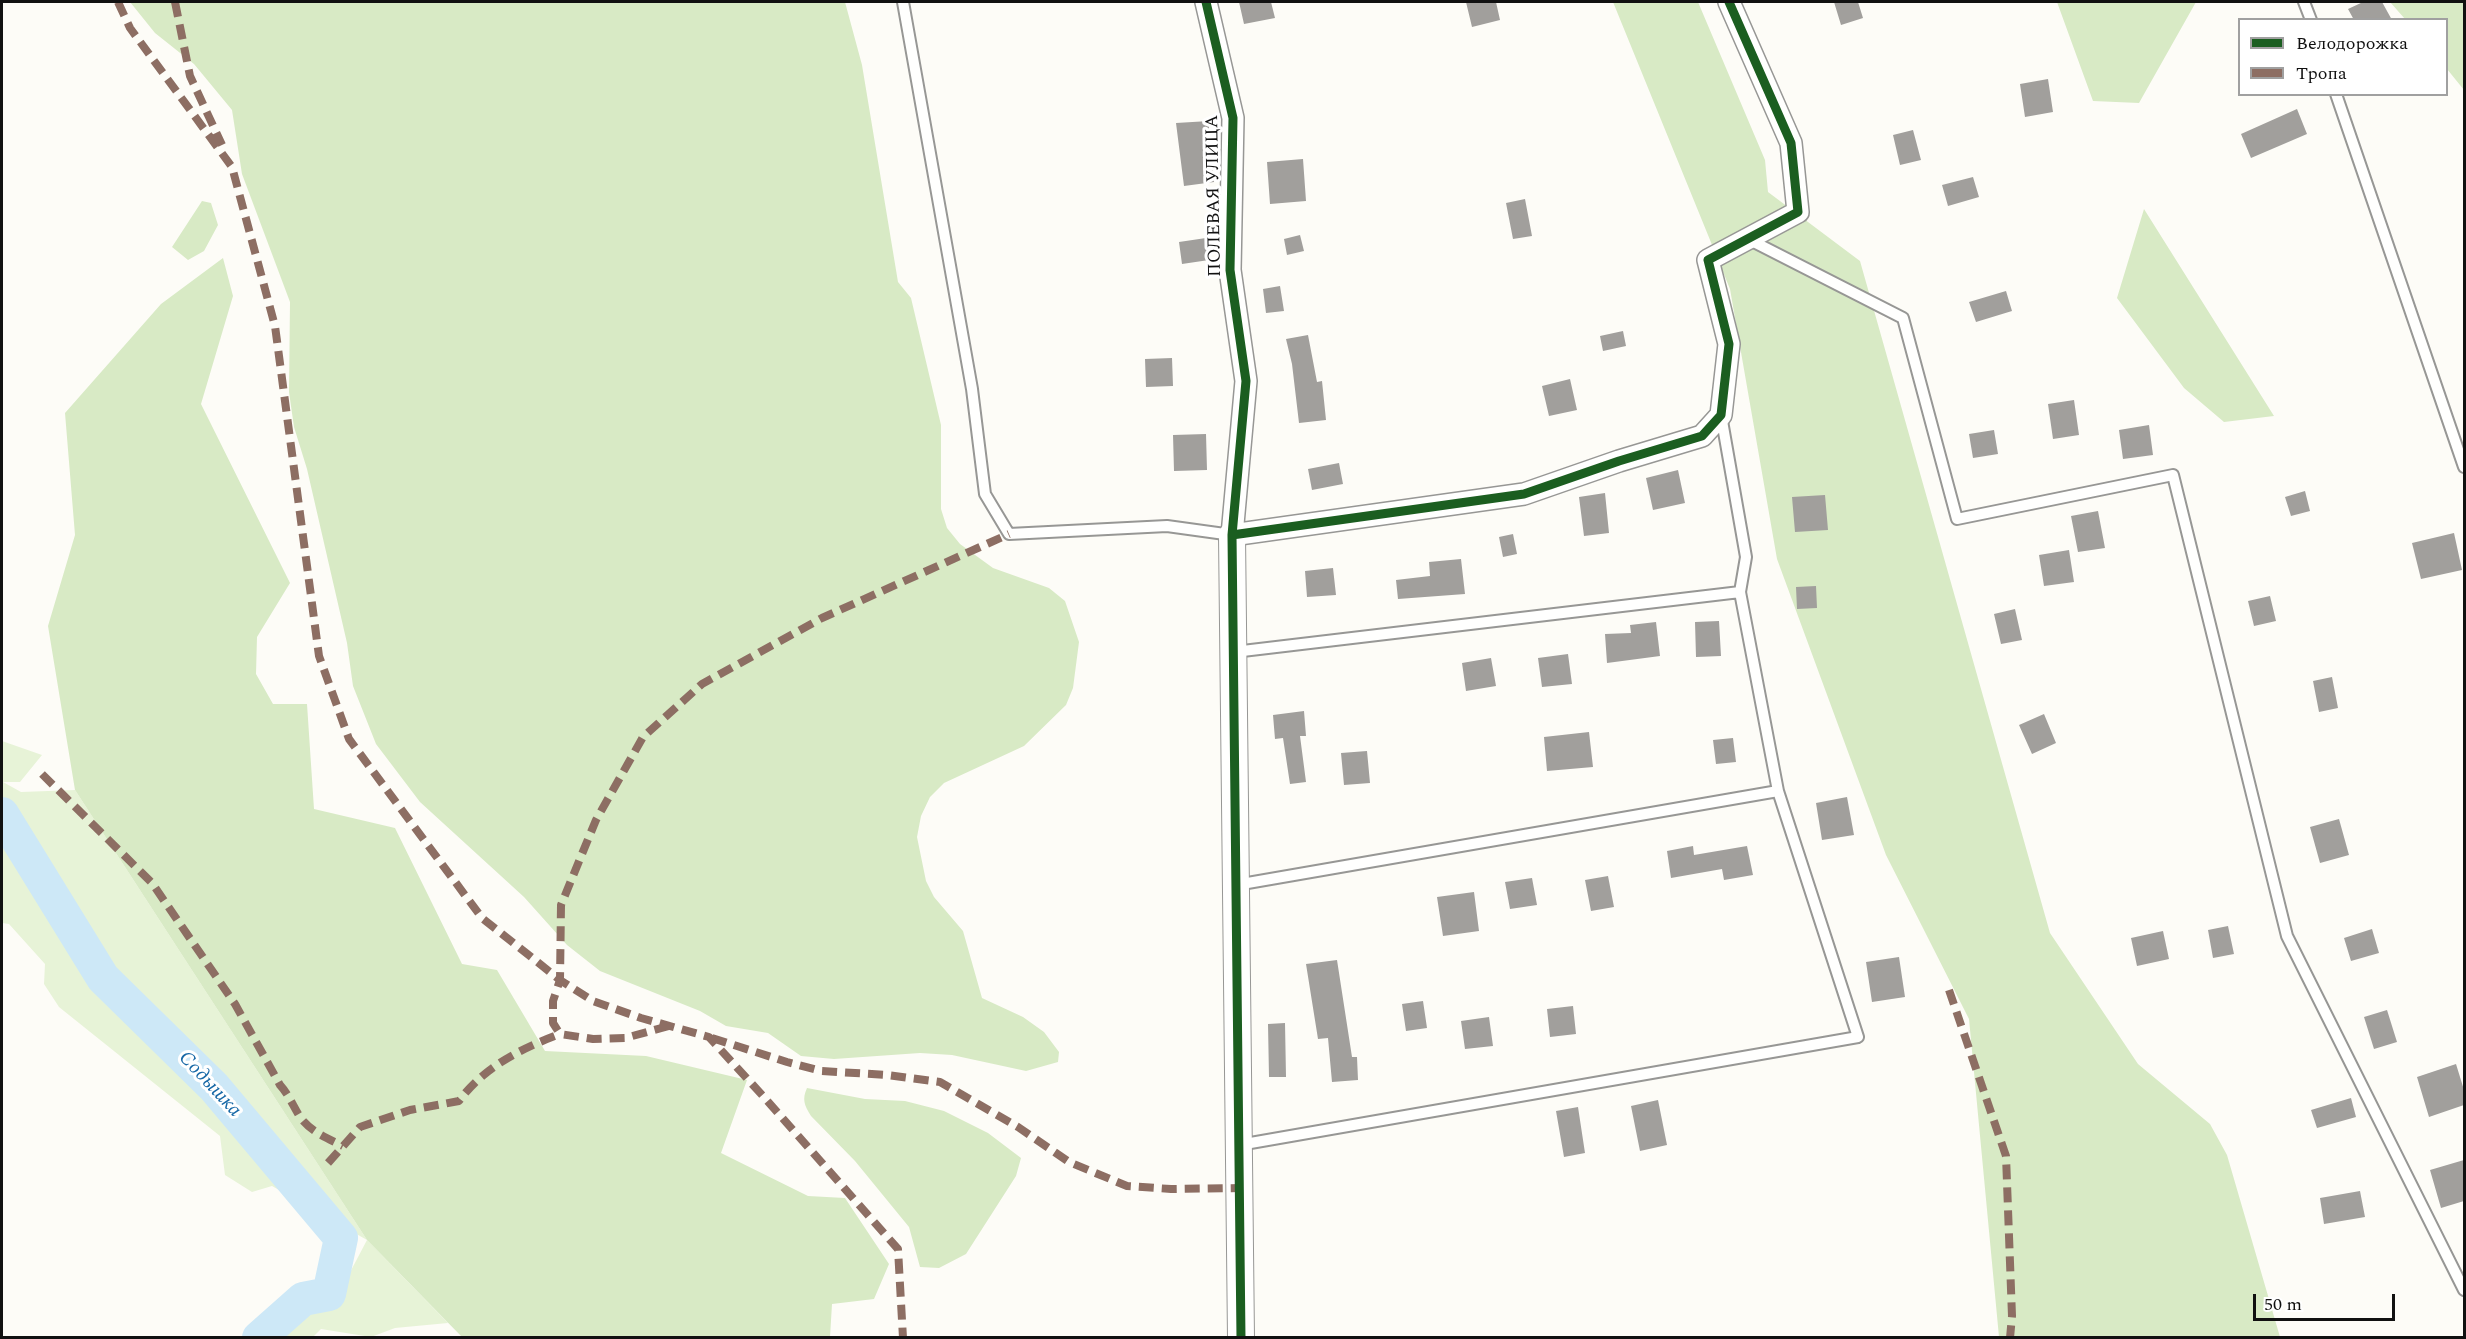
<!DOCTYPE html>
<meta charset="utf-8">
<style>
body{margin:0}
#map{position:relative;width:2466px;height:1339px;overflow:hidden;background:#fdfcf7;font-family:Spectral,serif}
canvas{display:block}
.frame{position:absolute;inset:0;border:3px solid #111;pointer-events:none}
.legend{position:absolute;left:2238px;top:18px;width:210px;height:78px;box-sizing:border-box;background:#fff;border:2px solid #a0a0a0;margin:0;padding:8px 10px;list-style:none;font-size:18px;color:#111}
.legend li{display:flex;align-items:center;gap:12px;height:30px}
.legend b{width:30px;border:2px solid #a0a0a0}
.scale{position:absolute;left:2253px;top:1294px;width:142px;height:27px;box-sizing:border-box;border:3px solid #111;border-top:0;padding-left:8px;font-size:18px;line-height:21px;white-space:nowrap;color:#111;-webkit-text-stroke:4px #fff;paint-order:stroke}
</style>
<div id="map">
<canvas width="2466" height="1339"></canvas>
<div class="frame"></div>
<ul class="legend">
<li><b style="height:8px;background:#1b5e20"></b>Велодорожка</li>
<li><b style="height:8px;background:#8d6e63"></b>Тропа</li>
</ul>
<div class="scale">50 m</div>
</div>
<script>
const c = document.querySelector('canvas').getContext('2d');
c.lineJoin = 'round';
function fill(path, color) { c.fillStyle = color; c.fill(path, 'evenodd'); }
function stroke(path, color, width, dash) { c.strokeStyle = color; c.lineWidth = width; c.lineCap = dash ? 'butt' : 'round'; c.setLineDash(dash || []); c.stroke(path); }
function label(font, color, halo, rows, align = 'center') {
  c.font = font + ' Spectral,serif'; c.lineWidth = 6; c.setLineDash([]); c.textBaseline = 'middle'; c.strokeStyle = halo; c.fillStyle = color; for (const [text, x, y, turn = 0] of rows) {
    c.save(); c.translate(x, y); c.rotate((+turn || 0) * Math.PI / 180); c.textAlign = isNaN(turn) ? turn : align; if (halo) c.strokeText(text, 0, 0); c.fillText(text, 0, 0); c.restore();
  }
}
const green = new Path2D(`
 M2,741L42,755L20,782H3L21,792L75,790L367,1240L448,1323L395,1328L371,1337L321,1329L313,1337H274L300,1312L347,1278L367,1240L272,1186L252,1192L225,1175L220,1136L59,1007L44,984L45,964L9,924L2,923Z`);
const forest = new Path2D(`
 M130,2H845L862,65L898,282L911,298L941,425V509L947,528L960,544L993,568L1049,588L1065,601L1079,642L1073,688L1066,705L1024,746L944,783L930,797L921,816L917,837L926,881L934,897L963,931L982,998L1023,1017L1044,1032L1059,1052L1058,1062L1026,1071L952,1055L920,1053L834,1059L801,1056L768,1033L726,1026L700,1011L600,971L567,945L524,897L420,802L376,744L353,686L347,643L307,469L294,427L289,392L290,302L242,174L232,110L194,64L155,33Z
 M1613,2H1698L1765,160L1768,192L1860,261L2050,933L2138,1064L2210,1124L2227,1155L2280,1337H1999L1969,1019L1886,855L1777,559L1730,289Z
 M2057,2H2196L2139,103L2093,101Z
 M2390,2H2464V90L2447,69L2446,20L2405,19Z
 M202,201L211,203L218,225L204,251L188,260L172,247Z
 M2144,209L2274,416L2224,422L2184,388L2117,298Z
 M223,258L233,296L201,404L290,583L257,637L256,674L273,704H307L314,809L395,828L462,964L497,970L545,1051L646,1056L747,1080L721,1153L808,1196L845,1198L889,1264L874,1299L832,1304L830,1337H462L367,1240L75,790L48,626L75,535L65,413L161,304Z
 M807,1088L865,1099L905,1101L944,1111L988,1133L1021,1158L1016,1176L966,1254L939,1268L920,1267L909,1227L855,1161L811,1116C804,1105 802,1099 807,1088Z`);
const river = new Path2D(`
 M2,814L103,978L214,1087L341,1238L329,1294L303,1299L259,1338`);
const building = new Path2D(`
 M1239,2H1271L1275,18L1244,24Z
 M1466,2H1496L1500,20L1472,27Z
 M1834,2H1858L1863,18L1841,25Z
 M2363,2H2382L2392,20H2354L2348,9Z
 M2048,79L2053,112L2025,117L2020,84Z
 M2297,109L2307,134L2251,158L2241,134Z
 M1209,121V139L1214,182L1184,186L1176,123Z
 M1913,130L1921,160L1900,165L1893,135Z
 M1303,159L1306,201L1270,204L1267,162Z
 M1973,177L1979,197L1948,206L1942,185Z
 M1525,199L1532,236L1513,239L1506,203Z
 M1300,235L1304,251L1287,255L1284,239Z
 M1206,238L1209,260L1182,264L1179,242Z
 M1280,286L1284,311L1266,313L1263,289Z
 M2006,291L2012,311L1976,322L1969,302Z
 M1623,331L1626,346L1603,351L1600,336Z
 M1308,335L1317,382L1322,381L1326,420L1299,423L1292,364L1286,339Z
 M1172,358L1173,386L1146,387L1145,359Z
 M1570,379L1577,410L1549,416L1542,386Z
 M2074,400L2079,435L2053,439L2048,404Z
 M2149,425L2153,455L2123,459L2119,430Z
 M1994,430L1998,454L1973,458L1969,434Z
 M1206,434L1207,470L1174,471L1173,435Z
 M1339,463L1343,484L1312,490L1308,469Z
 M1678,470L1685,503L1653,510L1646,478Z
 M2305,491L2310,511L2291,516L2285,497Z
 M1605,493L1609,533L1584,536L1579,497Z
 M1825,495L1828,530L1795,532L1792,497Z
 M2098,511L2105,548L2078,552L2071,516Z
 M2454,533L2462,570L2421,579L2412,543Z
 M1513,534L1517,554L1503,557L1499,537Z
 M2069,550L2074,582L2044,586L2039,555Z
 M1461,559L1465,594L1398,599L1396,580L1430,576L1429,562Z
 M1333,568L1336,595L1307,597L1305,571Z
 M1816,586L1817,608L1797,609L1796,587Z
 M2270,596L2276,621L2254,626L2248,601Z
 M2015,609L2022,640L2001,644L1994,614Z
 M1719,621L1721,656L1696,657L1695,622Z
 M1656,622L1660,656L1607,663L1605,634L1631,633L1630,625Z
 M1568,654L1572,684L1542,687L1538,658Z
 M1491,658L1496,686L1466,691L1462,663Z
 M2332,677L2338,708L2319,712L2313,681Z
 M1304,711L1306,736H1300L1306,782L1290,784L1283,738L1275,739L1273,715Z
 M2044,714L2056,743L2032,754L2019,725Z
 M1589,732L1593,767L1547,771L1544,737Z
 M1733,738L1736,762L1716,764L1713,740Z
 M1367,751L1370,783L1344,785L1341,753Z
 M1847,797L1854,835L1822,840L1816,803Z
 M2339,819L2349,855L2320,863L2310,827Z
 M1693,846L1694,855L1747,846L1753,875L1724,880L1722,869L1671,878L1667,851Z
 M1608,876L1614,907L1591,911L1585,880Z
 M1532,878L1537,905L1510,909L1505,882Z
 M1474,892L1479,931L1443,936L1437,897Z
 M2228,926L2234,954L2213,958L2208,930Z
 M2372,929L2379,953L2351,961L2344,938Z
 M2163,931L2169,959L2137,966L2131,938Z
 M1899,957L1905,997L1872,1002L1866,962Z
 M1337,960L1352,1057H1357L1358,1080L1332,1082L1328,1038L1318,1039L1306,964Z
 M1423,1001L1427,1028L1406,1031L1402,1004Z
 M1573,1006L1576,1034L1550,1037L1547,1009Z
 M2387,1010L2397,1042L2374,1049L2364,1017Z
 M1489,1017L1493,1046L1465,1049L1461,1021Z
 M1285,1023L1286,1077H1269L1268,1024Z
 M2456,1064L2464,1090V1105L2429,1117L2417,1077Z
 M2351,1098L2356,1117L2317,1128L2311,1110Z
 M1658,1100L1667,1145L1640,1151L1631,1106Z
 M1578,1107L1585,1153L1564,1157L1556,1111Z
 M2464,1160V1201L2441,1208L2430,1170Z
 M2360,1191L2365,1217L2324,1224L2320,1198Z`);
const service = new Path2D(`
 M903,2L972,389L985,494L1009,534L1167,526L1232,535
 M2304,2L2311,20
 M2336,94L2464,467
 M1748,239L1903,318L1957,519L2173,475L2287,936L2464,1290
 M1721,415L1746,557L1740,592
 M1234,652L1740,592L1778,791
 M1236,885L1778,791L1858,1037L1239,1145`);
const minor = new Path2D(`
 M1206,2L1233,118L1230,270L1246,381L1232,535L1524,494L1619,461L1702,436L1721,415L1729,344L1708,260L1798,212L1791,143L1729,2`);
const tertiary = new Path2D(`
 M1232,535L1241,1338`);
const quiet = new Path2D(`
 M118,2L130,28L232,167L275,326L319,656L349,739L482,918L560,980L593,1001L641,1018L709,1037L763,1096L898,1249L903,1338
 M175,2L190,76L222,145
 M42,774L152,883L235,1004L280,1085C289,1095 293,1106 300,1117C311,1132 327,1138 343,1146
 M1949,990L2006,1156L2012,1316L2010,1338
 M669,1026L625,1038L593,1039L560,1034L553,1023V1001L560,980L561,905L596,820L643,737L702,684L822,618L1009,534
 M712,1038L787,1062L821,1071L887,1075L940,1082L1018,1127L1069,1162L1127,1186L1171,1189L1240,1188
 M328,1163L360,1127L410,1110L459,1101C484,1067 520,1049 560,1034`);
const cycleway = new Path2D(`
 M1206,2L1233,118L1230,270L1246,381L1232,535L1241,1338
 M1232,535L1524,494L1619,461L1702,436L1721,415L1729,344L1708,260L1798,212L1791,143L1729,2`);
const streetNames = [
 ["ПОЛЕВАЯ УЛИЦА",1215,196,-91]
];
const waterNames = [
 ["Содышка",209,1085,47]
];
fill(green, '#e7f3d7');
fill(forest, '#d8eac5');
stroke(river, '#cde8f7', 34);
fill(building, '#a19f9c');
stroke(service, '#979795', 14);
stroke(minor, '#979795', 24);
stroke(tertiary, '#979795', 28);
stroke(service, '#fffffe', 10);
stroke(minor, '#fffffe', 21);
stroke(tertiary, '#fffffe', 26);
stroke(quiet, '#8d6e63', 8, [15, 8]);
stroke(cycleway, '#1b5e20', 9);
label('18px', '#111', '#fff', streetNames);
label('italic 20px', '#1768a6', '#fff', waterNames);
</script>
